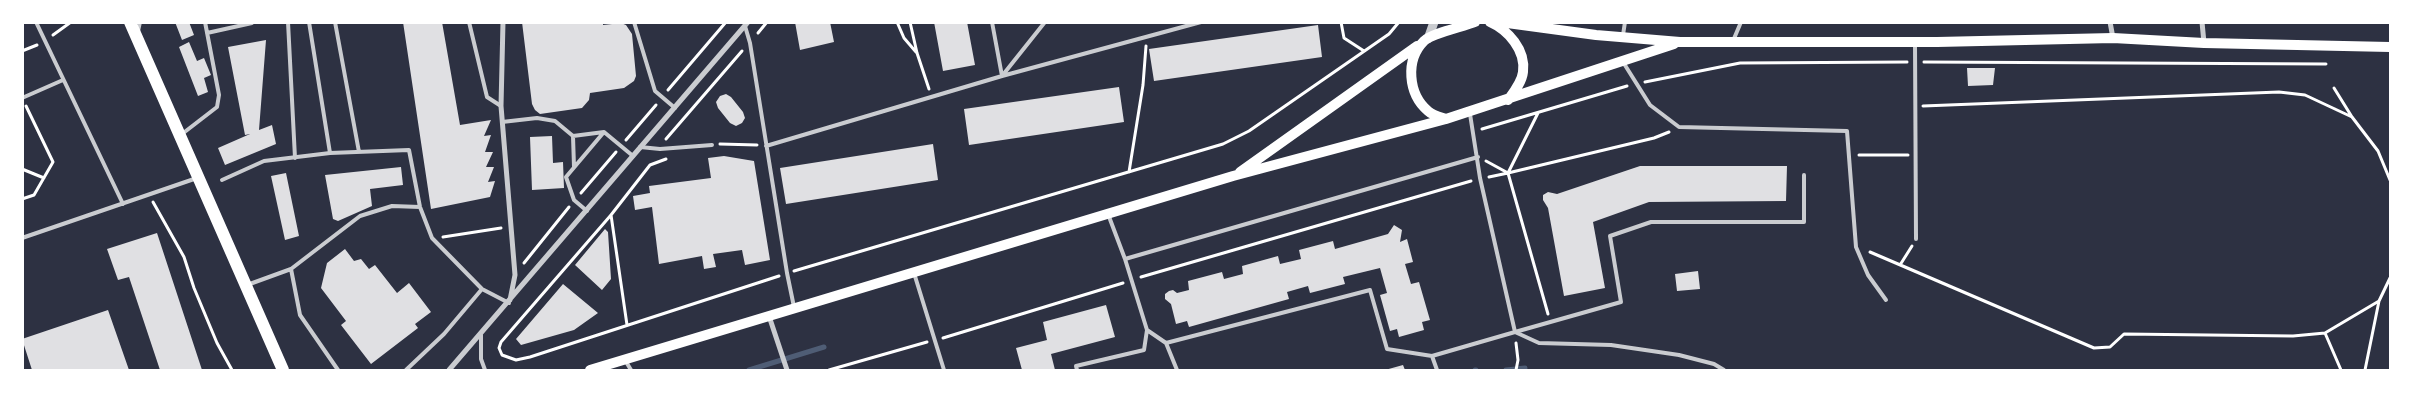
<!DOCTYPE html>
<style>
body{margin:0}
#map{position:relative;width:2413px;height:393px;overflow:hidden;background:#2d3142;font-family:Rubik,sans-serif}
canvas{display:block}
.frame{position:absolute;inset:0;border:24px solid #fff;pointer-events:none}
</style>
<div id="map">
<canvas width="2413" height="393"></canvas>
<div class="frame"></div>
</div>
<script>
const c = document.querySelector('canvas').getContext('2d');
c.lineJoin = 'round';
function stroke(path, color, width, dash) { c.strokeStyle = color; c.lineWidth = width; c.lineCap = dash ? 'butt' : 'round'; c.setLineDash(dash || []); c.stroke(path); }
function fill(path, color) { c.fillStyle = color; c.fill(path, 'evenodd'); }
const stream = new Path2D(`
 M749,370L824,347
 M1475,370H1476
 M1506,370L1525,368`);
const building = new Path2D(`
 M175,22H189L194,35L182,40Z
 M403,22H442L460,125L491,120L484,136L491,135L485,152H493L486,167H494L488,182L495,181L490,197L431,209Z
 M522,22H603V25L621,23L626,25L632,34L636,76L634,81L624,88L590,93L589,100L582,108L540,114L535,110L532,104Z
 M795,22H830L834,42L800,50Z
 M934,22H967L975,65L943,71Z
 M1318,25L1322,57L1154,81L1149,49Z
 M266,40L259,130L272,125L276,144L225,165L218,148L250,134L245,135L228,47Z
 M189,42L197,61L204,58L211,75L204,78L208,92L198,96L179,47Z
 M1967,68H1995L1993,85L1968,86Z
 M1119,87L1124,122L969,145L964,109Z
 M726,94L731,97L743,112L745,118L742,123L736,126L730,123L718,108L716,102L720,96Z
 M552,136L553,163L563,162L564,188L532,190L530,137Z
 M933,144L938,180L786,204L780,168Z
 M724,156L754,161L770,260L745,265L742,250L713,254L716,267L704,269L702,256L659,264L652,207L635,210L633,196L650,193L649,186L711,178L708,158Z
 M1640,166H1787L1786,201L1649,202L1593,222L1605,288L1564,296L1548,208L1543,200V195L1548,192L1557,194Z
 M401,167L403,185L370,189L372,206L338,221L333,219L325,175Z
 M286,173L299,236L285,240L271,176Z
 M1394,225L1402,230L1400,242L1407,239L1413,262L1405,264L1411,284L1419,282L1430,320L1422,322L1424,330L1399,337L1397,329L1390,331L1380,295L1387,293L1380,268L1343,277L1345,284L1310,293L1308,286L1287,292L1289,299L1189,327L1187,321L1176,324L1171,304L1165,299V294L1169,291L1173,290L1177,293L1189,290L1188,281L1222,272L1224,279L1243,274L1242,266L1278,256L1280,264L1301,259L1299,250L1333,241L1335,249L1388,234Z
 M605,229L608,232L611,279L602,290L575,265Z
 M157,233L202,370H160L129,277L118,280L107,249Z
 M345,249L354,261L361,259L369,269L375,265L397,293L409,283L431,312L415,324L418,328L371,364L341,325L346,321L321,288L327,263Z
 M1698,271L1700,289L1677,291L1675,274Z
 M563,284L598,313L574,330L521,345L516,339Z
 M1106,305L1115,337L1051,354L1055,370H1022L1016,348L1047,340L1043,322Z
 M108,310L129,370H32L22,339Z
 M1403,365L1405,370H1385Z`);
const path = new Path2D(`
 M897,22L904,38L916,52
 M910,22L917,53L929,89
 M1341,22L1344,38L1364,51
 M758,33L767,22
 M53,35L71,22
 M22,51L37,45
 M1924,62L2326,64
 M1645,82L1740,63L1907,62
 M2334,88L2352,117L2378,151L2390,180
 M668,90L726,22
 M1923,106L2279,92L2305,95L2352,117
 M1538,113L1508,173L1548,314
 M1482,129L1627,86
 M666,139L742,51
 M626,140L656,105
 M720,144L757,145
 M1859,155H1908
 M666,159L650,165L611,215L501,342L499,348L502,355L516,360L530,357L779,276
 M1486,161L1508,173L1654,138L1669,132
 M22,169L44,178
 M1129,172L1143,85L1146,46
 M1489,177L1508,173
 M581,193L616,152
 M22,199L34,195L53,162L26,106
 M153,202L184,257L194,288L217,343L232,370
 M611,215L627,325
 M443,237L501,228
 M1870,252L2094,348L2110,347L2124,334L2293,336L2325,333
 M524,263L569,207
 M1900,265L1912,246
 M794,271L1223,144L1249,131L1389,34L1399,22
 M1141,277L1471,181
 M943,338L1123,283
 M1516,343L1518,360L1516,370
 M829,370L927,342
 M2341,370L2325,333L2379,301
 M2365,370L2379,301L2390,278`);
const service = new Path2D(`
 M36,22L123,204
 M288,22L295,158
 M309,22L330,153
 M335,22L359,152
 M469,22L487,97L501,106
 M634,22L655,91L675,108
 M992,22L1002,76L1045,22
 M745,26L750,43L787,273L794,307
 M138,31L140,22
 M207,33L252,23
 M1623,35L1625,22
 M1733,41L1741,22
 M1915,44L1916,239
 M1623,62L1650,105L1679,127L1847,131L1856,247L1868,275L1886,300
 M22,98L63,80
 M502,122L537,118L555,121L573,136
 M182,134L217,107L219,95L205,22
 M766,146L1002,76L1201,22
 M640,147L660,149L712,145
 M574,167L573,136L604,132
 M222,180L264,161L330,153L409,150L420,207L432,238L482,289L509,303
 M587,211L574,200L566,177L604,132L633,156
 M22,238L197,178
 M1125,259L1478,157
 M291,269L360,216L392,206L420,207
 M914,273L944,370
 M247,285L291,269L300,315L338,370
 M1147,330L1166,343L1370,290L1387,349L1432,356
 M1515,332L1621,302L1610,236L1651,222H1804V175
 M1515,332L1539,343L1611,345L1679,355L1714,364L1724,370
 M481,335V359L485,370
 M1166,343L1177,370
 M625,360L631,370
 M406,370L444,334L482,289
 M1077,370L1076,366L1144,350L1147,330L1125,259L1108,214
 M1437,370L1432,356L1515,332L1480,178L1470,114`);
const minor = new Path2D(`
 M503,22L501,106L515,275L510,300
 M2110,22L2113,38
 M2202,22L2204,43
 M769,316L787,370
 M449,370L748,22`);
const tertiary = new Path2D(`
 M1428,39L1434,22`);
const secondary = new Path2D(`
 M1475,22C1463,27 1432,33 1424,41C1405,60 1408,94 1428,111C1432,115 1440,117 1446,119L1674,44
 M1490,22C1508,30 1526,50 1523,72C1522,82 1514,92 1508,100
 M1500,22L1596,35L1680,42H1937L2113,38L2204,43L2390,47
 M1240,172L1417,46
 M590,370L1233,176L1446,119`);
const primary = new Path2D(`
 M130,22L283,370`);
stroke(stream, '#4f5d75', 5);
fill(building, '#e0e0e3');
stroke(path, '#fff', 3);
stroke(service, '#caccd0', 4);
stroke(minor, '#caccd0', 5);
stroke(tertiary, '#caccd0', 9);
stroke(secondary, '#fff', 10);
stroke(primary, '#fff', 12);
</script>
